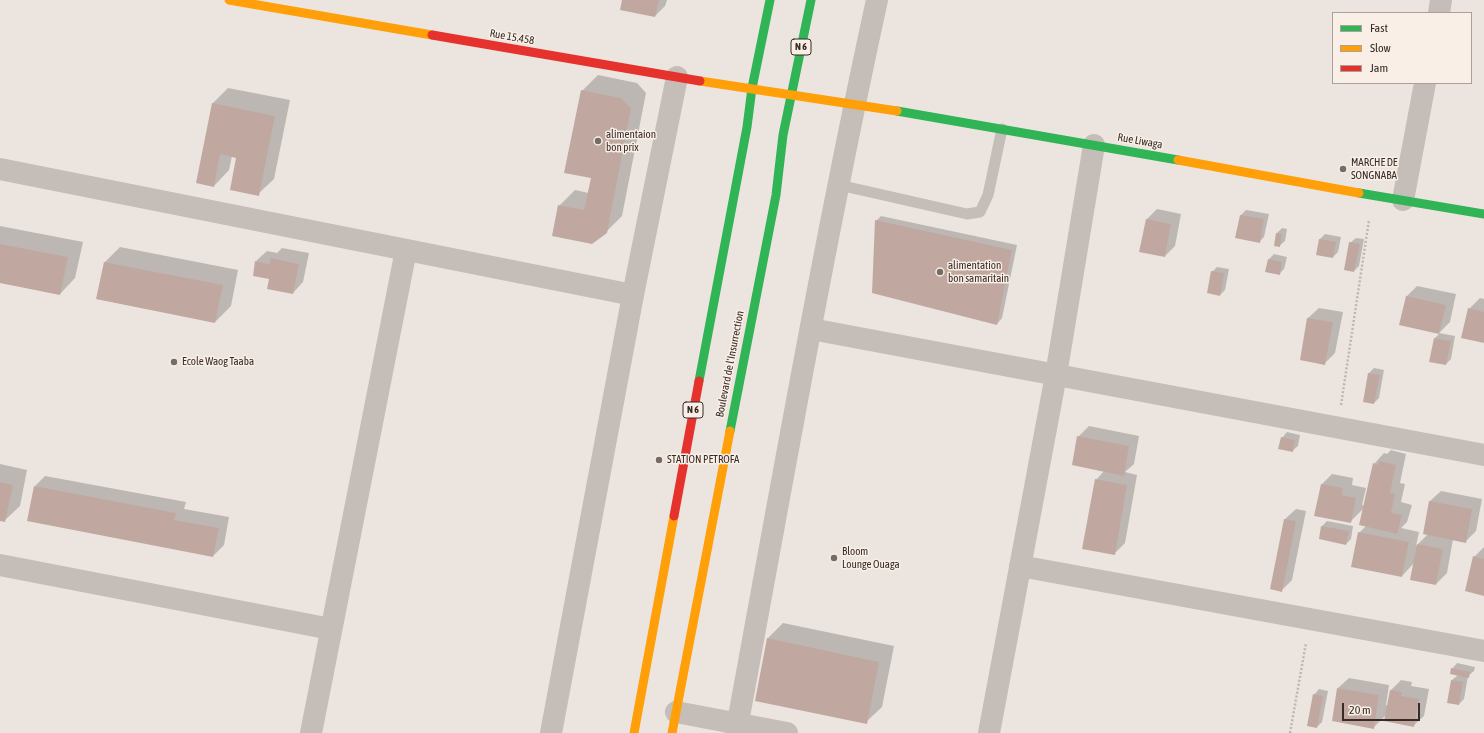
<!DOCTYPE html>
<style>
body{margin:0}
#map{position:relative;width:1484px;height:733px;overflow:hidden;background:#ece5df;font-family:"Asap Condensed",sans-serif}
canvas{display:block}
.legend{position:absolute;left:1332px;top:12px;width:140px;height:72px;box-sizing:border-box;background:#f9efe6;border:1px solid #aba19a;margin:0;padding:5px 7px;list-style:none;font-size:12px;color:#362b27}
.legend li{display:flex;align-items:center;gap:8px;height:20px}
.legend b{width:20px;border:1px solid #aba19a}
.scale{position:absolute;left:1342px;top:703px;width:78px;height:18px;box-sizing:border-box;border:2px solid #362b27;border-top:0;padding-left:5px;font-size:12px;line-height:14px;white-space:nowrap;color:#362b27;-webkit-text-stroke:3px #f9efe6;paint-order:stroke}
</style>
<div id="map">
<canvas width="1484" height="733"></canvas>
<ul class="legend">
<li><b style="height:5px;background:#30b455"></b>Fast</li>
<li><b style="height:5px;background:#ff9f0a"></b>Slow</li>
<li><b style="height:5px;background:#e5322d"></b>Jam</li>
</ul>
<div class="scale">20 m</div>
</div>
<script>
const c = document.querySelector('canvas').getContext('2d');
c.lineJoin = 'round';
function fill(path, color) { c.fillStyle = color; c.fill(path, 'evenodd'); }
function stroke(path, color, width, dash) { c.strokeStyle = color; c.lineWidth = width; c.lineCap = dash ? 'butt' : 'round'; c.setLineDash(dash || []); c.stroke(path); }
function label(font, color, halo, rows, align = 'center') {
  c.font = font + ' "Asap Condensed",sans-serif'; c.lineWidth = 3; c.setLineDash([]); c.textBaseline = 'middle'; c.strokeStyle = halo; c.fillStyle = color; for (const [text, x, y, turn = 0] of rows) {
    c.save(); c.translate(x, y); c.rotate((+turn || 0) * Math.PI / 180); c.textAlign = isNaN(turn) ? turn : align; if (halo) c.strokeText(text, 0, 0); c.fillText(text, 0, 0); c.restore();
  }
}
const shadow = new Path2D(`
 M623,0H667L665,6L655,16Z
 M598,75L637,83L646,93L622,216L606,232L559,206L575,190L589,193L592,178L582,91Z
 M228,88L290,100L274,179L258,194L238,157L232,156L229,170L214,186L213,103Z
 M1157,209L1181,214L1175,246L1165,256L1146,220Z
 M1246,210L1269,214L1264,237L1259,242L1236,237L1241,215Z
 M881,216L1017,245L1002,318L997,324L876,221Z
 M0,226L83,242L75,278L60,294L0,282Z
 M1282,228L1287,229L1285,241L1279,246L1277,233Z
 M1325,234L1341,237L1338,252L1333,257L1317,254L1320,239Z
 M1356,238L1364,239L1359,266L1354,271L1350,243Z
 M120,247L238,270L231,306L215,322L97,299L105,262Z
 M282,248L309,253L303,282L293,293L256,261L267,251L277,253Z
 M1274,254L1287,257L1284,269L1279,274L1269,259Z
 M1217,267L1229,269L1225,290L1220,295L1212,272Z
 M1417,286L1456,294L1450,322L1439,333L1455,336L1451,359L1446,364L1435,338L1440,333L1400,325L1407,296Z
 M1480,298L1484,299V342L1469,309Z
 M1319,308L1343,312L1335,353L1324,364L1301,360L1308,318Z
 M1374,368L1384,370L1379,398L1374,403L1369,373Z
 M1089,426L1139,436L1134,464L1125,472L1137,475L1125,543L1114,554L1096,480L1104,471L1078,437Z
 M1287,432L1300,435L1298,446L1292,451L1282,438Z
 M1391,450L1406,454L1400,483L1405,484L1401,502L1412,505L1407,522L1401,528L1419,532L1416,546L1428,534L1430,501L1441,491L1482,499L1476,531L1466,541L1453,539L1447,573L1436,584L1414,563L1402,576L1359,533L1366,526L1363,509L1350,522L1322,484L1332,474L1353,478L1352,485L1366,488L1362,505L1364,506L1374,464L1384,453L1387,454Z
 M0,464L27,470L20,506L4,521L0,520Z
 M45,476L186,502L184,509L229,517L224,545L213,556L35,486Z
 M1296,509L1306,511L1292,580L1282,590L1285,519Z
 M1327,521L1353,526L1351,539L1346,544L1322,526Z
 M1484,547V595L1474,557Z
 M783,623L894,646L882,707L866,722L768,638Z
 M1457,663L1475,667L1474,671L1468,676L1464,699L1459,704L1452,680L1458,675L1452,669Z
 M1349,678L1389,685L1386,705L1388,706L1391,690L1401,680L1412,682L1411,686L1429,689L1424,716L1413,726L1386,715L1373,728L1338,688Z
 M1319,689L1328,691L1322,722L1317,727L1314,695Z`);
const building = new Path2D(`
 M622,0H659L655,17L620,10Z
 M581,90L621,98L631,108L607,233L592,244L552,236L558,205L584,210L591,178L564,173Z
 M212,103L275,116L259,196L230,190L236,158L220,154L214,187L196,183Z
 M1240,215L1264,219L1260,243L1235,238Z
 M1146,219L1171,224L1165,257L1139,252Z
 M875,220L1012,250L997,325L872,293Z
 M1276,233L1282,234L1280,247L1274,246Z
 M1319,239L1336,242L1333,258L1316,255Z
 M1349,242L1360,244L1354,272L1344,270Z
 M0,244L68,257L60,295L0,283Z
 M271,258L299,264L293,294L267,289L269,279L253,276L255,261L269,264Z
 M1268,259L1282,262L1280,275L1265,272Z
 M104,262L223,285L215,323L96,299Z
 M1211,271L1224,273L1220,296L1207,293Z
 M1406,296L1446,305L1439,334L1399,325Z
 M1468,308L1484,312V343L1461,338Z
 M1307,318L1333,322L1325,365L1300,360Z
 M1434,338L1451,341L1446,365L1429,362Z
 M1368,373L1380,375L1374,404L1363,402Z
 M1077,436L1129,446L1124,476L1072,465Z
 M1281,437L1295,440L1293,452L1278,449Z
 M1379,461L1396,465L1390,493L1395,494L1391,513L1402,515L1397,534L1359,525L1373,463L1378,465Z
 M1095,479L1127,485L1115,555L1082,549Z
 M0,482L13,485L5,522L0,521Z
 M1321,484L1343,488L1342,495L1356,498L1351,523L1314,516Z
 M34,486L176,513L174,520L219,528L213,557L27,521Z
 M1429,501L1472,509L1466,543L1423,534Z
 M1284,519L1296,521L1282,592L1270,589Z
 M1321,526L1349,531L1346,545L1319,539Z
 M1358,532L1409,542L1402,577L1351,567Z
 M1417,544L1443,549L1436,585L1410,580Z
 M1473,556L1484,559V596L1465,591Z
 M767,638L879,662L867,724L755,701Z
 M1451,668L1470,672L1469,678L1450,674Z
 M1451,680L1463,682L1459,705L1447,703Z
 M1337,688L1379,695L1374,729L1332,721Z
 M1390,690L1402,692L1401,696L1419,699L1414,727L1384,721Z
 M1313,694L1323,696L1317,728L1307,726Z`);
const path = new Path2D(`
 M1341,405L1369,220
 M1290,733L1306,643`);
const lane = new Path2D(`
 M839,185L967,214L980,212L988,195L1002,129`);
const street = new Path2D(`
 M1439,13L1441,0
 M0,169L633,295
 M1403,200L1425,83
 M811,329L1484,455
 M0,565L331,629
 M1020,566L1484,651
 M676,712L787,733
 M311,733L406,250
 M551,733L633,295L677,77
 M736,733C781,488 824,243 877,0
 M989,733L1056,375L1094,145`);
const fast = new Path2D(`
 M897,111L1178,160
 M1359,193L1484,214
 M699,381L747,127L752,88L770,0
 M730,431L776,195L783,135L811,0`);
const slow = new Path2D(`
 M229,0L432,35
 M700,81L897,111
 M1178,160L1359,193
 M634,733L674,516
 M672,733L730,431`);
const jam = new Path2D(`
 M432,35L700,81
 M674,516L699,381`);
const markers = [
 [598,141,4,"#766c67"],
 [1343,169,4,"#766c67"],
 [940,272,4,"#766c67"],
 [174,362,4,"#766c67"],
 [659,460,4,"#766c67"],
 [834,558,4,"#766c67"]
];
const shields = [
 [801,47,20],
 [693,410,20]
];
const shieldNames = [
 ["N 6",801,47],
 ["N 6",693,410]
];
const streetNames = [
 ["Rue 15.458",512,37,10],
 ["Rue Liwaga",1140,141,10],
 ["Boulevard de l'Insurrection",730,364,-79]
];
const poiNames = [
 ["alimentaion",606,135],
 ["bon prix",606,148],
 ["MARCHE DE",1351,163],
 ["SONGNABA",1351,176],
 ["alimentation",948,266],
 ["bon samaritain",948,279],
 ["Ecole Waog Taaba",182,362],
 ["STATION PETROFA",667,460],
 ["Bloom",842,552],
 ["Lounge Ouaga",842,565]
];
fill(shadow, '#0003');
fill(building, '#c0a8a1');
stroke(path, '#bdb6b1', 2.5, [2, 2]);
stroke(lane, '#c5bdb8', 11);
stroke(street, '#c5bdb8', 22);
stroke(fast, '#30b455', 9);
stroke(slow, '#ff9f0a', 9);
stroke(jam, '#e5322d', 9);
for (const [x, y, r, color] of markers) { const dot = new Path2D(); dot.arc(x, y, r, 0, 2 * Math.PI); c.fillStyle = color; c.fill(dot); stroke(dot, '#f9efe6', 1.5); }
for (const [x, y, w] of shields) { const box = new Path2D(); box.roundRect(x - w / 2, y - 8, w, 16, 3); c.fillStyle = '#f9efe6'; c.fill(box); stroke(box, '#362b27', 1); }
label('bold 10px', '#362b27', null, shieldNames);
label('11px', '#362b27', '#f9efe6', streetNames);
label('11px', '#362b27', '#f9efe6', poiNames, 'left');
</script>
